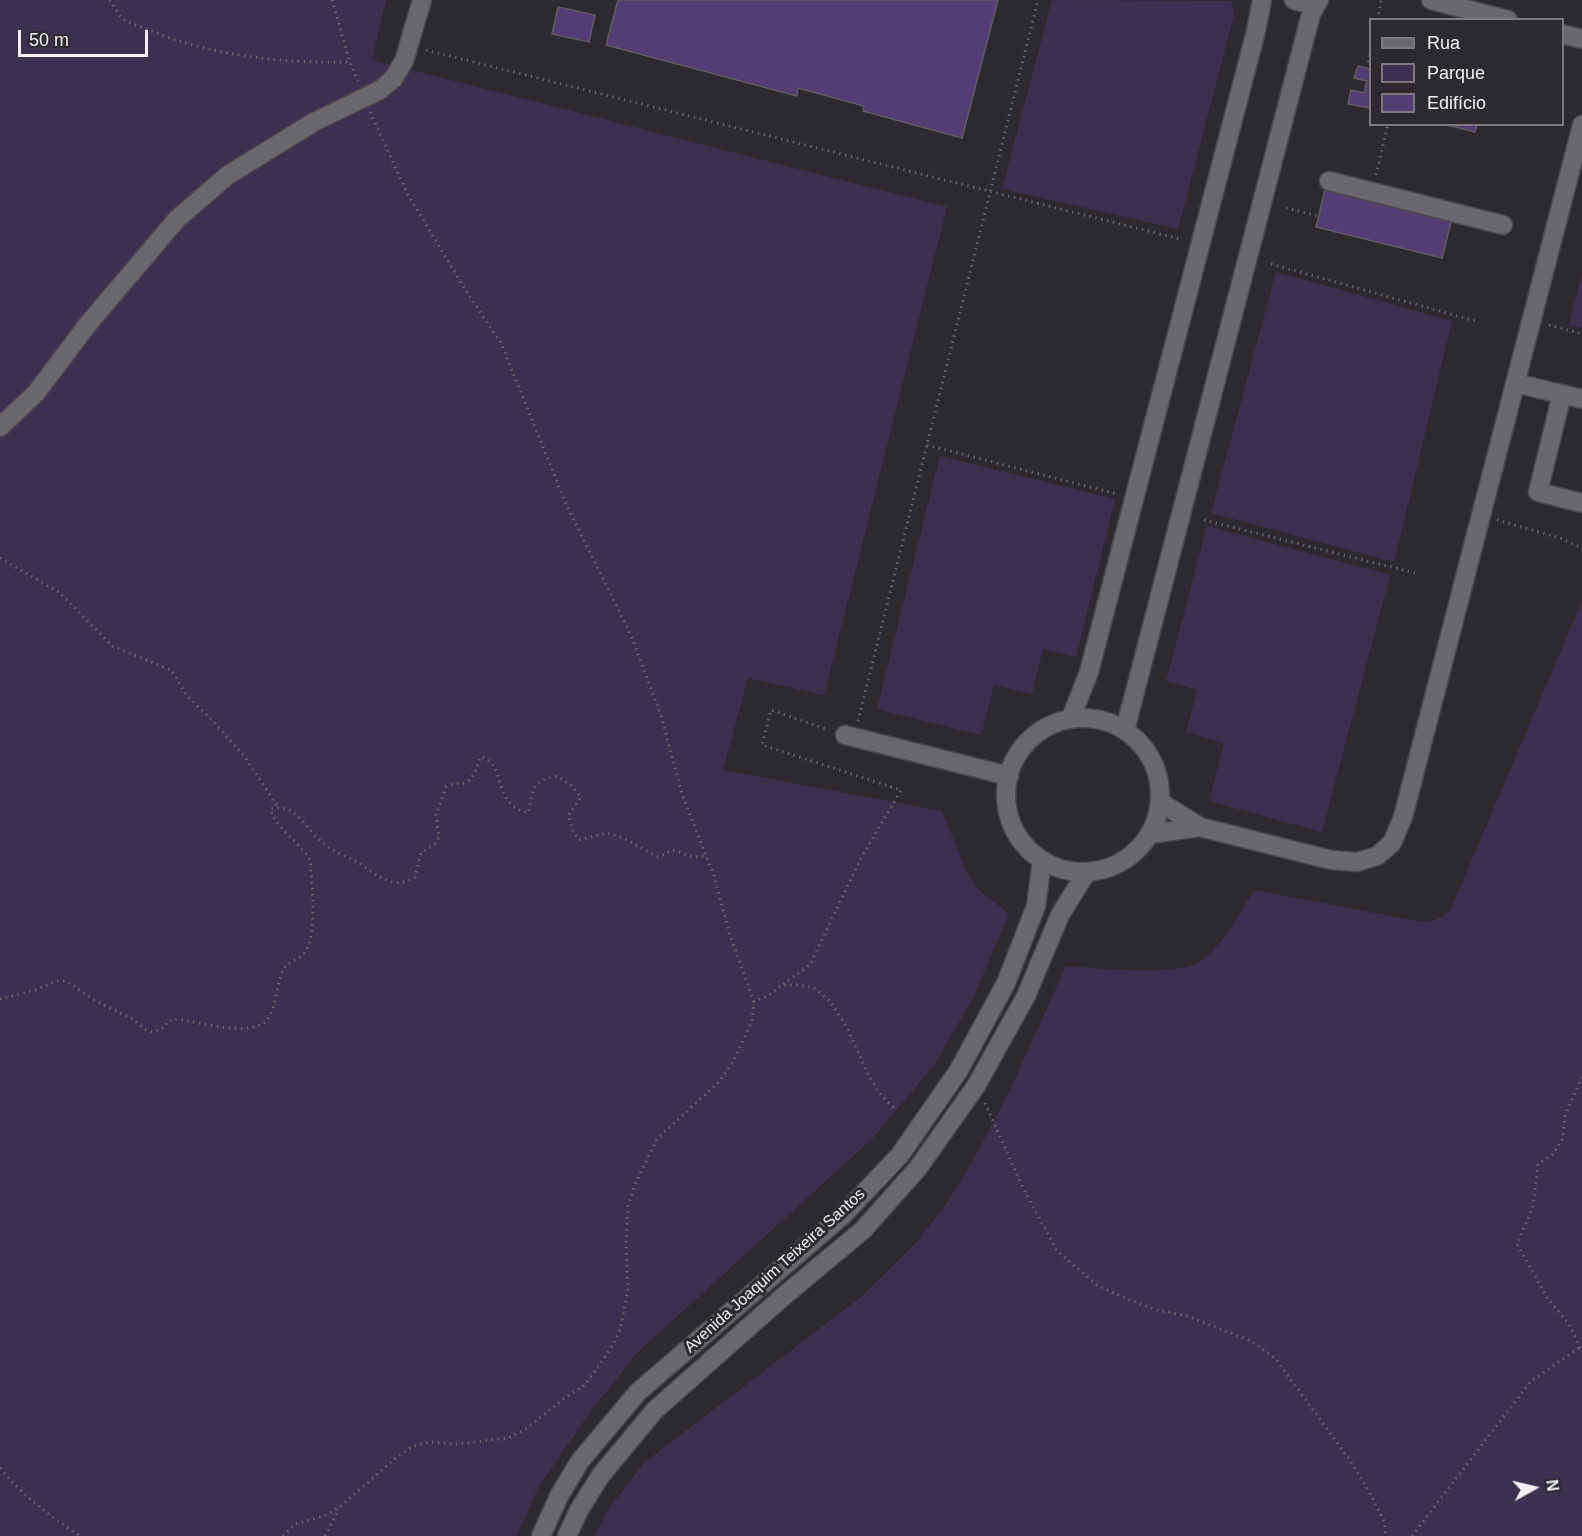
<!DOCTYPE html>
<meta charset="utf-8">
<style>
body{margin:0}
#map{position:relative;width:1582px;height:1536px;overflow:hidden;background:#2c2a2f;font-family:Arial,sans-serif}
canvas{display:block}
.legend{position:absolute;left:1369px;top:18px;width:195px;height:108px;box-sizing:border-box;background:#2c2a2f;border:2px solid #7b797d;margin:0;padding:8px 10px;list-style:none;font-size:18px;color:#f1f0f3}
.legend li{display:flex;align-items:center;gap:12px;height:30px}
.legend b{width:30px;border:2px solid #7b797d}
.north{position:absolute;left:1504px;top:1458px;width:60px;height:60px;-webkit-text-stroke:4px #2c2a2f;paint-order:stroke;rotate:82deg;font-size:16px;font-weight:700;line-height:24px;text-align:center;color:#f1f0f3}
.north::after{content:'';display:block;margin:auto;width:21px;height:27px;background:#f1f0f3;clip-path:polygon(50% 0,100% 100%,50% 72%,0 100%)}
.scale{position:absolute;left:18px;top:30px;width:130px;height:27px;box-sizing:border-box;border:3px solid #f1f0f3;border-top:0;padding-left:8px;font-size:18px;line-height:21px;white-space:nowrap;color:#f1f0f3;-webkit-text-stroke:4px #2c2a2f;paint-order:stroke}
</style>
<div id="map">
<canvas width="1582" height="1536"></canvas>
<ul class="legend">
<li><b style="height:8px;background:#6a686e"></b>Rua</li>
<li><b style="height:16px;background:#3b304f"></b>Parque</li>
<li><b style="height:16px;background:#523e74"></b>Edifício</li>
</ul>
<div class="north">N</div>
<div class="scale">50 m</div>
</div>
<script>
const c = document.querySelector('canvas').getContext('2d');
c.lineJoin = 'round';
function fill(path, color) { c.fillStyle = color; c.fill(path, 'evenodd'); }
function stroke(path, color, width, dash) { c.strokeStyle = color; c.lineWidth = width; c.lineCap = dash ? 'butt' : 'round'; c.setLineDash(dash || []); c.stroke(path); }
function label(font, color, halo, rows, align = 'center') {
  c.font = font + ' Arial,sans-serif'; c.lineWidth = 6; c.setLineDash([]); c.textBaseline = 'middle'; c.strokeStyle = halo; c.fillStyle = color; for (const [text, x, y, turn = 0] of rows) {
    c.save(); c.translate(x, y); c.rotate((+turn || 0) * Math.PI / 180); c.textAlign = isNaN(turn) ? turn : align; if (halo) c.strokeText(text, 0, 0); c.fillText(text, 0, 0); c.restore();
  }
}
const green = new Path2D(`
 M0,0H386L372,60L947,207L824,695L748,678L723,770L942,811L968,875L979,890L1009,914L973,998L934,1065L873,1138L637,1353L588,1415L538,1488L517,1536H0Z
 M1052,0L1231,1L1234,15L1178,229L1002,189Z
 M1276,272L1452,321L1394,562L1211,513Z
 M1582,274V328L1569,325Z
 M940,456L1115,499L1076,657L1043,649L1032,694L994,685L981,735L877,709Z
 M1207,526L1390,575L1322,832L1209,801L1224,743L1186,732L1197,690L1166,681Z
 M1582,601V1536H595L609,1508L645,1462L861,1297L916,1243L947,1203L975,1157L1010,1090L1066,966C1097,968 1178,978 1202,960C1225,943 1239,914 1254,890L1422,922L1436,920L1450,911Z`);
const building = new Path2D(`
 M618,0H998L962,138L863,111L864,106L798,88L797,96L606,45Z
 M558,7L595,15L589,42L552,34Z
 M1358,66L1370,69V108L1348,104L1351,90L1364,93L1367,81L1354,78Z
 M1443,124H1477L1475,132Z
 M1325,190L1451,222L1442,258L1316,227Z`);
const path = new Path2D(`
 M110,0C114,6 118,15 123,19C128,23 138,26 144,28C207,55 282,64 350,62L358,81
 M332,0L350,62
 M1378,20L1381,0
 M426,50L1180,239
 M1370,55L1368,65L1370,66
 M370,112L407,193L468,294L501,343L566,504L630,633L661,715L682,794L714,876L729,932L754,1002
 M1376,175L1388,124
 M1286,208L1318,216
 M1271,264L1479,322
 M1549,325L1582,334
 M927,445L1117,494
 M1204,520L1415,573
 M1497,520L1560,538L1582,548
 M0,558L60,593L112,646L171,670L188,697L211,719L244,756L278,807
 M858,721L1038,0
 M783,984L810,965L861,858L901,790L762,745L771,710L829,730
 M0,999L35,990L57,981H66L96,1001L133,1019L144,1029L153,1032L165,1027L167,1022L173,1019C197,1020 242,1037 264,1023C275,1015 277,984 282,972C287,960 299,961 306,951C317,935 312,880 310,860C298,840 280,833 270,809C297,803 303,826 321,841C330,850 345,856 357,862C376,873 391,892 415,877L421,853L436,843L439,837L436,815L446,787L453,784L466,783C475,776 477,768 480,757C509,763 489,803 528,813C533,790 532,780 557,776L571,785L581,797L568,816L573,831L579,840L607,833L623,838L658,857L673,850L693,857L707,856
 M985,1103L1023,1188L1057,1251L1097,1285L1129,1300L1157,1310L1187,1316L1251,1341L1275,1358L1349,1459L1368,1490L1384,1521L1386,1536
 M1580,1348L1569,1324L1548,1299L1517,1244L1533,1206L1538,1164L1554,1153L1563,1138L1565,1115L1582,1077
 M0,1468C23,1496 50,1516 80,1536
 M283,1536L295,1524L324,1516L340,1507L392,1461L411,1447L429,1442L458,1444L508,1438L526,1429L562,1400L585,1385L613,1345L620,1330L628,1289L626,1245L628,1205L636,1182L657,1139L719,1082L733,1062L752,1021L754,1002L769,995L782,985H798L814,988L830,1001L846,1026L868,1074L879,1093L895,1109
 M325,1536L339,1509
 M1412,1536L1531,1381L1582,1346`);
const minor = new Path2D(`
 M1294,0L1301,2L1318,0
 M1431,0L1508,20
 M1562,34L1582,39
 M1329,181L1503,225
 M1515,383L1582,399
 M1562,394L1538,492L1582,503
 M0,427L36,393L88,324L177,219L228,175L314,122L380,90L393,79L404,61L422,0
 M1006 795a77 77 0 1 1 154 0a77 77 0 1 1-154 0Z
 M1071,718L1089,672L1256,31L1262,0
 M1125,730L1311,14L1319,0
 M845,735L1009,776
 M1160,802L1200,827L1331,860L1357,862L1377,856L1392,843L1403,817L1582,125
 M1150,834L1200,827
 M541,1536L559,1496L580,1461L638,1392L843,1215L900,1155L959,1070L1006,983L1036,906L1042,861
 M567,1536L579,1510L601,1475L655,1410L785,1295L863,1230L918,1168L976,1086L1026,996L1060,915L1086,873`);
const streetNames = [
 ["Avenida Joaquim Teixeira Santos",775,1271,-42]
];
fill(green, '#3b304f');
fill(building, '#523e74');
stroke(building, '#5f5d63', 1.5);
stroke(minor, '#49484c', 21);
stroke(path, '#68666b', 3, [1.5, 4.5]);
stroke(minor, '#6a686e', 18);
label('16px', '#f1f0f3', '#2c2a2f', streetNames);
</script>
